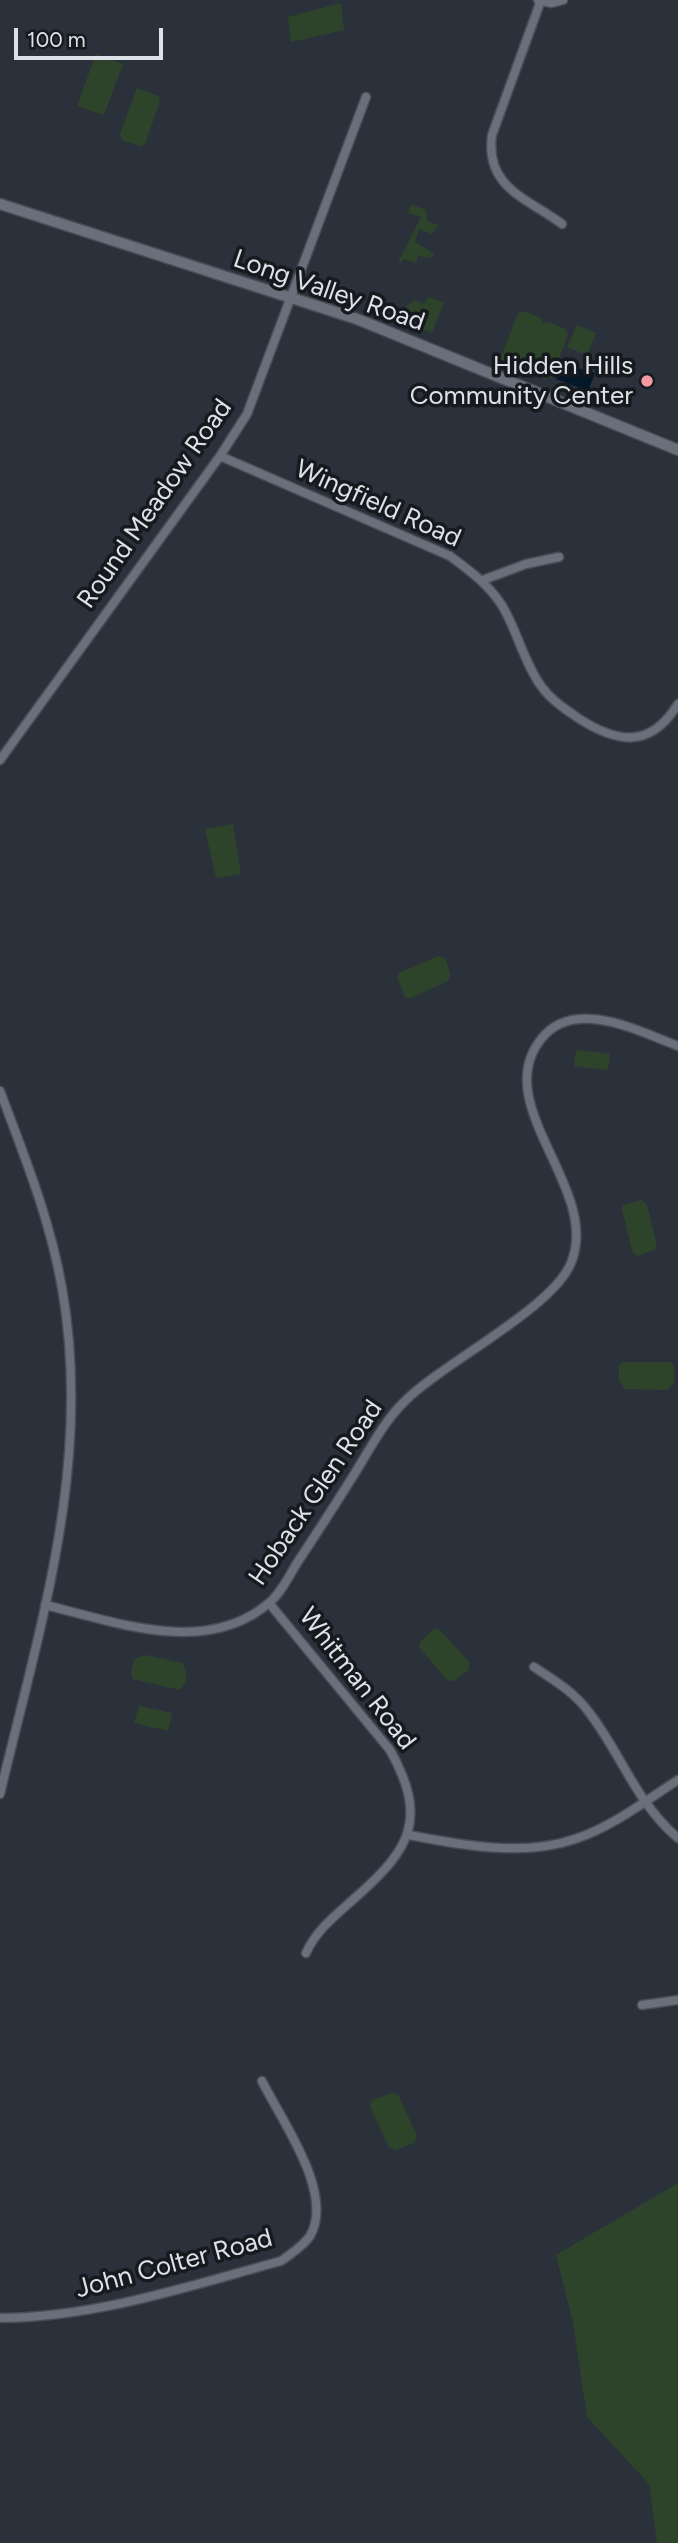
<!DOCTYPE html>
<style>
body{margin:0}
#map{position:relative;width:678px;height:2543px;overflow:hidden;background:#2b313b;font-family:Figtree,sans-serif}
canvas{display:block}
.scale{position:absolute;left:14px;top:28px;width:149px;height:32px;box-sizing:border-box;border:4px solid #dde1e8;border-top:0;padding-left:9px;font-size:21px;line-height:24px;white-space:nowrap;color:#dde1e8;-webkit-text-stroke:5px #16191d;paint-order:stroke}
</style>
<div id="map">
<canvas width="678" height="2543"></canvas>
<div class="scale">100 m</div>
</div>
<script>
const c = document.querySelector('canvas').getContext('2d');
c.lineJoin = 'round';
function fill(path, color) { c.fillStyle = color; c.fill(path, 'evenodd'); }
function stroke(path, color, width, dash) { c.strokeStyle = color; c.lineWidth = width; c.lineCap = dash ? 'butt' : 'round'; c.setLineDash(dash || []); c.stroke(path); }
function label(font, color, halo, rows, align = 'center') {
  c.font = font + ' Figtree,sans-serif'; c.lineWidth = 7; c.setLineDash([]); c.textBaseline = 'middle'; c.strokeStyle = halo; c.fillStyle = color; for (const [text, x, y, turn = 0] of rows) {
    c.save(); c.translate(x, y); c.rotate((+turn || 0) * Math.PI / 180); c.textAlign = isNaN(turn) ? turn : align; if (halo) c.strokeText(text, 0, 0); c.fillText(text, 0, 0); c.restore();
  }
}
const green = new Path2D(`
 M341,3L344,30L291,42L288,17Z
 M96,54L123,64L104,115L77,106Z
 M137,88L158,96L160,101L145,144L140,146L122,140L120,134Z
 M411,204L426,210L427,221L438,225L432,234L419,229L415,242L434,254L432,258L418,256L416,263L403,259L401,263L398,262L421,217L408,213Z
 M428,297L444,302L432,333L401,321L406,306L415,300L424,304Z
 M524,311L541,318L543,324L549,322L565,329L568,335L552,377L545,379L503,363L501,357L518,313Z
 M577,325L596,333L587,355L567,347Z
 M233,824L241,874L216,878L205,829Z
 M438,956L446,959L450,975L448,981L411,998L405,997L397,977L399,973Z
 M576,1050L610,1054L608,1070L574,1066Z
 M642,1200L647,1205L657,1245L654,1250L638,1256L633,1253L622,1209L623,1205Z
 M624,1362H671L674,1365V1384L667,1390L625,1389L619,1381V1365Z
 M435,1628L440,1630L469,1662V1670L454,1681L447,1680L419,1647L420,1642Z
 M146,1655L182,1663C188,1672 188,1682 180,1690L133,1679L131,1674L134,1659Z
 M139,1706L172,1713L168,1731L134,1723Z
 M393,2093L399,2096L417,2136L414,2143L396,2150L389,2147L370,2107L372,2100Z
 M678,2183V2543H657L649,2484L587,2417L573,2323L556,2255Z`);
const water = new Path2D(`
 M562,364L595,373L588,391L556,379Z`);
const minor = new Path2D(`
 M538,0L551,3L563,0
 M540,3L492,135C485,188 527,198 562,224
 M220,456L450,556C470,571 487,583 501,604C517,629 523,661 541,686C551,700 565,709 578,718C618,744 651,748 678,704
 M483,580L526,564L559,557
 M0,760L220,456L247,414L366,97
 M0,1091C24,1155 50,1219 62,1288C93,1463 40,1625 0,1794
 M269,1603L390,1750C428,1818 411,1849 356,1897C336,1915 317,1929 306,1953
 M45,1605C116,1622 206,1657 269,1603C281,1593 289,1576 297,1563C315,1536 333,1508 350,1481C367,1455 382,1423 405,1401C443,1363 553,1308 571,1263C602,1189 487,1104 542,1038C575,997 640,1032 678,1046
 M534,1667C554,1680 574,1692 588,1711C621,1753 636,1803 678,1838
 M409,1835C460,1845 524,1857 575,1839C612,1827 645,1801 678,1780
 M642,2005L678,2000
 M0,2318C97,2317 189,2286 281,2261C291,2254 303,2246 310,2236C335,2193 281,2120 262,2081`);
const tertiary = new Path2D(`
 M0,204L357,319L678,450`);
const markers = [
 [647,381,7,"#f49aa2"]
];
const streetNames = [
 ["Long Valley Road",329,291,19],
 ["Round Meadow Road",155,504,-55],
 ["Wingfield Road",378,504,24],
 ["Hoback Glen Road",316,1493,-56],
 ["Whitman Road",357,1679,52],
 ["John Colter Road",174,2264,-15]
];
const poiNames = [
 ["Hidden Hills",633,366],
 ["Community Center",633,396]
];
fill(green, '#2d442a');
fill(water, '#03192a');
stroke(minor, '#484d55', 11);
stroke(tertiary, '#484d55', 13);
stroke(minor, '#696f7b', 8);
stroke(tertiary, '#696f7b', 10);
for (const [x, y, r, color] of markers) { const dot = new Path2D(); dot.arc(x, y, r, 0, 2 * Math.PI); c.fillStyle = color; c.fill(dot); stroke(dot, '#16191d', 2.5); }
label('26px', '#dde1e8', '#16191d', streetNames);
label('26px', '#dde1e8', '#16191d', poiNames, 'right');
</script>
